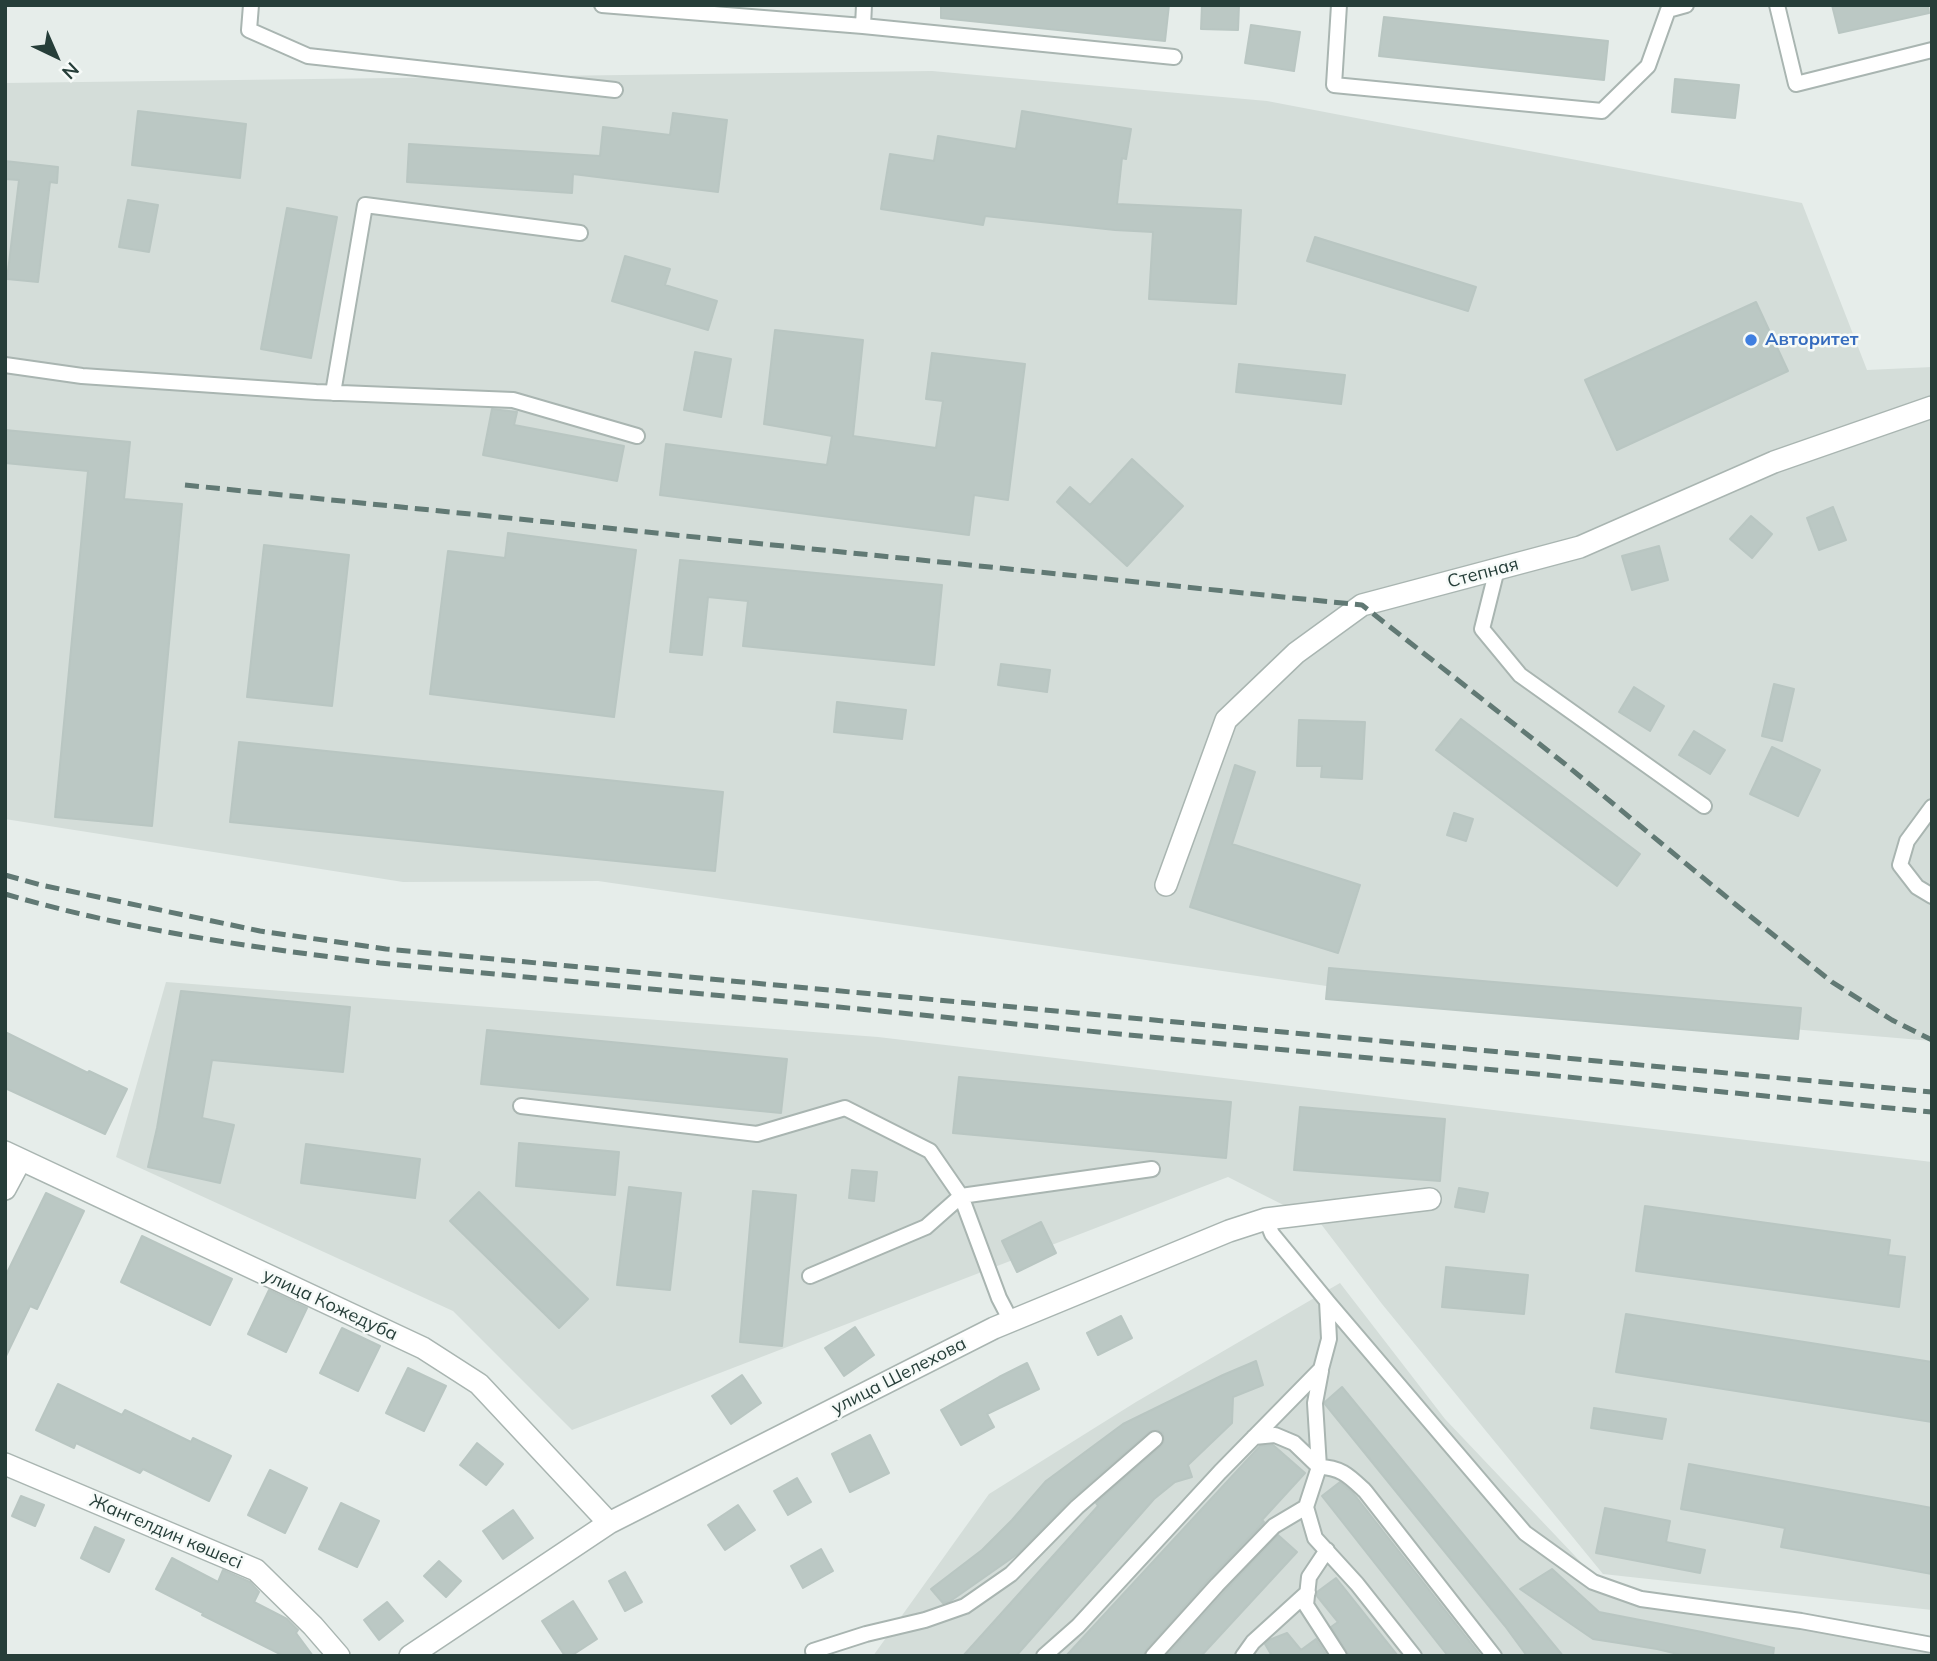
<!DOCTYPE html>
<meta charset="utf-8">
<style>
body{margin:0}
#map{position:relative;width:1937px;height:1661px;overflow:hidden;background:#e6edea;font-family:Mulish,sans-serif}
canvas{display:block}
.frame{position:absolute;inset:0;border:7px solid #263e39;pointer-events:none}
.north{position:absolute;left:21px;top:21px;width:70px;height:70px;-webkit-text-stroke:5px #f6faf8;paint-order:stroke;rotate:136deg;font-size:19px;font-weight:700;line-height:28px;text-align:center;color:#263e39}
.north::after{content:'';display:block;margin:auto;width:24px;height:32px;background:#263e39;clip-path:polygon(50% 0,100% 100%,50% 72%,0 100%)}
</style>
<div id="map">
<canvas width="1937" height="1661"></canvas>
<div class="frame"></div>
<div class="north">N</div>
</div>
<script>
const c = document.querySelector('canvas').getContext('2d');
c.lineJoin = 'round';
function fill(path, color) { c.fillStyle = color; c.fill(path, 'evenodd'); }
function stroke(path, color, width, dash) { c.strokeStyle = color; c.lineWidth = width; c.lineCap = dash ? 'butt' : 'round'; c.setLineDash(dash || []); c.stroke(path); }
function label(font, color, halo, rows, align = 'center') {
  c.font = font + ' Mulish,sans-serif'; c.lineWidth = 5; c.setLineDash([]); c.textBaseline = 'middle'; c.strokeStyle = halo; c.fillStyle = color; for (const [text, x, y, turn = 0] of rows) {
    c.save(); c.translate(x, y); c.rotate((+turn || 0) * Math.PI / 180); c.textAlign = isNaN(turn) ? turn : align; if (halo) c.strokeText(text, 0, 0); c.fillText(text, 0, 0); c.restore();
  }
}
const built = new Path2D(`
 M932,71L1267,101L1802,203L1867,370L1932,367V1041L1382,994L598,881L403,882L5,819V83Z
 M166,982L878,1037L1932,1162V1610L1603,1574L1382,1304L1321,1224L1228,1177L572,1430L453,1311L116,1157Z
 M1340,1283L1445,1419L1612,1595L1932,1652V1656H873L989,1494L1136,1402Z`);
const building = new Path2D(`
 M941,5H1169L1165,41L941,18Z
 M1202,5H1239L1238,30L1201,29Z
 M1832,5H1928L1929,13L1839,33Z
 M1384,17L1608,41L1604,80L1379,56Z
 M1251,25L1300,32L1294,71L1245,63Z
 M1675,79L1739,85L1735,118L1672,112Z
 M138,111L246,124L240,178L132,165Z
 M1022,111L1131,129L1126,159L1122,158L1117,204L1241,210L1236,304L1149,299L1153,232L1115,230L985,216L983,225L881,209L890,154L934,161L938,136L1016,149Z
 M673,113L727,120L718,192L573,174L572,193L407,182L409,144L600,156L603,127L670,135Z
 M5,161L58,167L57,183L50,182L38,282L7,279L19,180L5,179Z
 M128,200L158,205L149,252L119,247Z
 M287,208L337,217L311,358L261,349Z
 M1315,237L1476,287L1468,311L1307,261Z
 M625,256L670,269L665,285L717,301L708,330L612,301Z
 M1756,302L1788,371L1617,450L1585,380Z
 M775,330L863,340L853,436L936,448L943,401L926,399L932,353L1025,364L1008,500L974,495L969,535L660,495L666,444L827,465L832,436L764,424Z
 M695,352L731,359L721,417L684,410Z
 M1239,364L1345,375L1341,404L1236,392Z
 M492,409L517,412L514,425L624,446L617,481L483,455Z
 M5,430L130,442L124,499L182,504L152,826L55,817L88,471L5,463Z
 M1132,459L1183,506L1127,566L1057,502L1070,487L1090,505Z
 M1833,507L1846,540L1819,550L1807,518Z
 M1751,516L1772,534L1752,558L1730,539Z
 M508,533L636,550L614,717L430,694L448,551L505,558Z
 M264,545L349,555L332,706L247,697Z
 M1659,546L1668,580L1632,590L1622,556Z
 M680,560L942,585L934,665L743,646L748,601L708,597L702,655L670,652Z
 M1001,664L1050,670L1047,692L998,685Z
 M1774,684L1794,689L1782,741L1762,736Z
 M1634,687L1664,706L1650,731L1619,712Z
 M837,702L906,710L902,739L834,732Z
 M1461,719L1640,854L1617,886L1436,750Z
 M1299,720L1365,722L1362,779L1321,777L1322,766H1297Z
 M1694,731L1725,750L1710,774L1679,755Z
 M239,742L723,792L715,871L230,822Z
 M1772,747L1820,770L1798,816L1750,794Z
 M1235,765L1255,772L1232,844L1360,885L1338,953L1190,907Z
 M1454,813L1473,819L1466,841L1447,835Z
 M1329,968L1801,1008L1798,1039L1326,999Z
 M181,991L350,1007L343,1072L212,1060L202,1118L234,1125L220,1183L148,1167L157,1128Z
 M487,1030L787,1059L781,1113L481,1084Z
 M5,1032L88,1073L89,1071L127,1089L105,1134L5,1088Z
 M959,1077L1231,1102L1226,1158L953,1133Z
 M1300,1107L1445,1119L1440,1181L1294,1170Z
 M519,1143L619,1152L615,1195L516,1186Z
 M306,1144L420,1159L415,1198L301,1183Z
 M852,1170L877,1172L874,1201L849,1198Z
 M629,1187L681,1193L670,1290L617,1285Z
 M1459,1188L1488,1193L1484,1212L1455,1207Z
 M753,1191L796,1195L782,1346L740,1342Z
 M479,1192L588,1299L559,1328L450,1221Z
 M46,1193L84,1211L37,1309L30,1306L5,1358V1277Z
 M1645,1206L1890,1240L1888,1255L1905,1257L1899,1307L1636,1271Z
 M1041,1222L1056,1253L1017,1272L1002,1241Z
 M142,1236L232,1279L210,1325L121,1282Z
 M1446,1267L1528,1275L1524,1314L1442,1307Z
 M269,1290L307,1308L286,1352L248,1334Z
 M1626,1314L1932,1362V1422L1616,1372Z
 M1121,1316L1132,1338L1098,1355L1087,1333Z
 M855,1327L874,1355L844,1376L825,1348Z
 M342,1328L380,1346L358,1391L320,1373Z
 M1256,1361L1263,1385L1233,1397L1232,1423L1188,1465L1192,1477L1175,1482L1154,1499L1016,1656H963L1098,1506L1096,1503L1161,1446L1164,1441L1163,1433L1157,1430L1149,1432L1070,1500L1019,1553L949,1602L943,1603L931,1589L982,1550L1012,1520L1046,1481L1123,1424L1223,1375Z
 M1027,1363L1039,1389L987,1414L994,1427L961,1445L941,1410L999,1377Z
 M408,1368L446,1386L424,1431L386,1413Z
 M742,1375L761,1403L731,1424L712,1396Z
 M58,1384L122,1415L125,1410L191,1442L193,1438L231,1456L209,1501L143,1469L140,1473L76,1443L74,1448L36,1430Z
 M1342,1387L1517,1600L1563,1656H1527L1505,1626L1325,1404V1402Z
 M1594,1408L1666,1419L1662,1439L1591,1428Z
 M870,1435L889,1473L850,1492L832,1454Z
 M477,1443L503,1464L486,1485L460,1465Z
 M1273,1445L1305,1473L1262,1520L1264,1522L1210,1578L1146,1650L1144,1656H1066L1260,1446Z
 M1689,1464L1932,1508V1574L1781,1547L1785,1528L1681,1509Z
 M270,1470L307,1488L285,1533L248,1515Z
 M797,1478L811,1502L788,1515L774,1491Z
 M1340,1482L1353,1493L1481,1656H1448L1322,1496Z
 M21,1496L44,1505L35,1526L12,1516Z
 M341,1503L379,1521L357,1567L319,1549Z
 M738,1505L755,1530L725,1550L708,1525Z
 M1605,1508L1670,1521L1666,1542L1705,1550L1700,1573L1596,1553Z
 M513,1510L533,1538L503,1559L483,1531Z
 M95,1527L124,1540L109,1572L81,1558Z
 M1278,1535L1297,1552L1201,1656H1166L1224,1592Z
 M821,1549L833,1571L803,1588L791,1566Z
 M172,1558L218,1582L223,1570L250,1582L259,1592L254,1602L287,1619L298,1630L296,1633L313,1656H284L202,1615L203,1613L156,1589Z
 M439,1561L461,1581L446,1597L424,1576Z
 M1552,1569L1599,1612L1702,1632L1774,1648L1773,1656H1686L1657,1649L1593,1639L1520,1589Z
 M625,1572L642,1602L625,1611L609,1581Z
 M1336,1578L1398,1656H1349L1331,1627L1338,1622L1317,1596V1592Z
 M573,1601L597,1639L571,1656H565L542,1621Z
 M387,1602L403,1621L379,1640L364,1620Z
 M1287,1633L1301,1650L1316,1639L1327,1656H1272L1265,1644L1269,1640Z`);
const service = new Path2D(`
 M251,5L249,30L308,56L615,90
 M602,5L863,26
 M864,5L863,26L1174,57
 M1339,5L1334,85L1602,111L1648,66L1668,10L1686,5
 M1777,5L1796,84L1932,50
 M5,365L82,376L316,392L513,400L637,436
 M333,393L365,205L580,233
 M1497,569L1482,629L1520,675L1704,806
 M1932,807L1907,841L1900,865L1917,887L1932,896
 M521,1106L757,1134L845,1108L930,1151L961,1196L926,1227L810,1276
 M1327,1301L1525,1533L1593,1582L1641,1599L1801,1621L1932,1645
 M1011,1321L999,1298L961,1196L1152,1169
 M1321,1371L1315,1403L1319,1467L1306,1507L1315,1538L1357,1584L1414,1656
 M1254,1437L1275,1435L1294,1443L1319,1467C1341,1467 1350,1477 1365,1491L1494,1656
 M1327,1550L1309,1577L1306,1605L1339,1656
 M813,1651L866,1634L925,1620L965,1606L1011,1574L1077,1507L1155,1439
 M1044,1656L1078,1626L1220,1472L1321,1369L1329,1339L1327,1301L1272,1234L1266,1219
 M1153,1656L1217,1585L1274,1526L1306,1507
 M1243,1656L1253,1642L1308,1592`);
const minor = new Path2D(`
 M1166,885L1226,720L1296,653L1362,605L1580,547L1774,462L1932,407
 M5,1152L423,1348L479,1384L609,1523
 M5,1189L20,1161
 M5,1464L256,1570L313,1626L339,1656
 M410,1656L609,1523L994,1328L1229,1231L1266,1219L1430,1199`);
const rail = new Path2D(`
 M185,485L1362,605L1565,764L1735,904L1832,982L1892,1020L1932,1040
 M5,875L41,885L260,931L386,949L1932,1092
 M5,894C128,930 254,948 380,963L1932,1112`);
const markers = [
 [1751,340,7,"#3f7fe0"]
];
const shopNames = [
 ["Авторитет",1765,340]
];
const streetNames = [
 ["Степная",1483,573,-15],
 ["улица Кожедуба",330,1305,25],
 ["улица Шелехова",899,1376,-27],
 ["Жангелдин көшесі",166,1532,23]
];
fill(built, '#d4ddd9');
fill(building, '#bbc8c4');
stroke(building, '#b9c6c2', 2);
stroke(service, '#a9b5b1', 18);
stroke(minor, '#a9b5b1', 24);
stroke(service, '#fff', 14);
stroke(minor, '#fff', 21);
stroke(rail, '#617974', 5, [14, 7]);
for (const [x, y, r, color] of markers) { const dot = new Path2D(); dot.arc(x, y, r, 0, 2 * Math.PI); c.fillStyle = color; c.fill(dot); stroke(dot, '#f6faf8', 2.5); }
label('bold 18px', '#366cbe', '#f6faf8', shopNames, 'left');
label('18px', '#263e39', '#f6faf8', streetNames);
</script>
